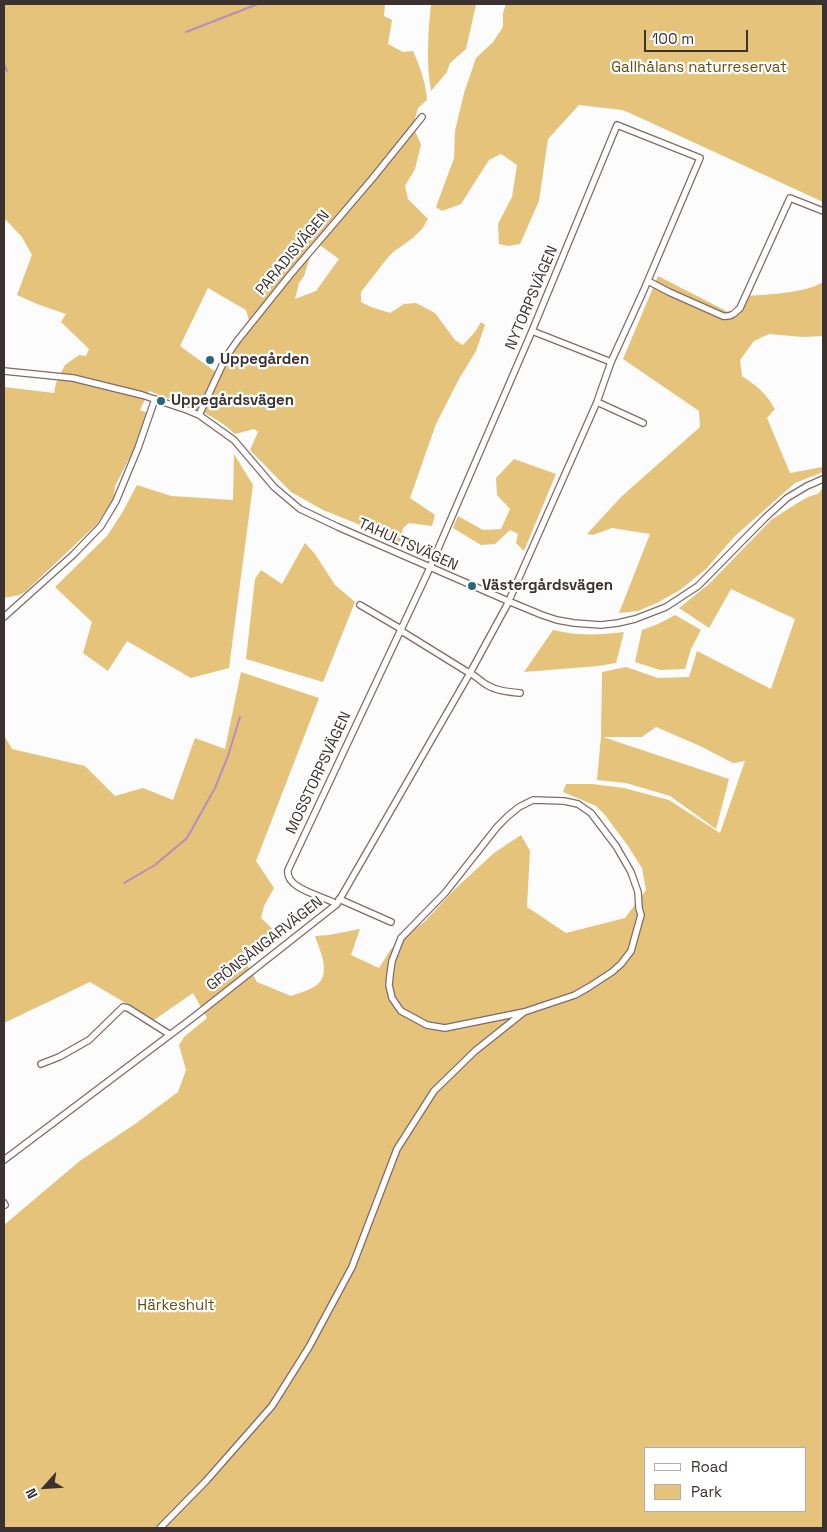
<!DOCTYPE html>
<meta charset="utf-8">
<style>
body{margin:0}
#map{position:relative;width:827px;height:1532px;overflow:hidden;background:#fbfcfb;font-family:"Space Grotesk",sans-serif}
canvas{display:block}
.frame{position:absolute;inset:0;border:5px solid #3c3131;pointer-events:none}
.legend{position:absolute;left:644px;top:1447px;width:162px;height:65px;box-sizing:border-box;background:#fff;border:1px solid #b1adad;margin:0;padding:6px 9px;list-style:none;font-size:15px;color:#3c3131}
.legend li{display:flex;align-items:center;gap:10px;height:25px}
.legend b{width:25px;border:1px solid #b1adad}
.north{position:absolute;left:20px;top:1462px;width:50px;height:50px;-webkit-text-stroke:4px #fff;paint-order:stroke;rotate:244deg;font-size:14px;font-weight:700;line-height:20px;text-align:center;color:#3c3131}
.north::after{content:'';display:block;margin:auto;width:18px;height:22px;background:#3c3131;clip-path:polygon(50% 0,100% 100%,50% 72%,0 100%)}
.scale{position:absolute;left:644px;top:30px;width:104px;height:22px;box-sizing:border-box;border:2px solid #3c3131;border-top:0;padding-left:6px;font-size:15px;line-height:18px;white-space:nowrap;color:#3c3131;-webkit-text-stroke:4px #fff;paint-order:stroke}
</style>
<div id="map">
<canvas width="827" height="1532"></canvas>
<div class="frame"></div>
<ul class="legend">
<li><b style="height:6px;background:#fff"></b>Road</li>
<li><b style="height:14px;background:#e5c37a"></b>Park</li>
</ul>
<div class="north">N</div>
<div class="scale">100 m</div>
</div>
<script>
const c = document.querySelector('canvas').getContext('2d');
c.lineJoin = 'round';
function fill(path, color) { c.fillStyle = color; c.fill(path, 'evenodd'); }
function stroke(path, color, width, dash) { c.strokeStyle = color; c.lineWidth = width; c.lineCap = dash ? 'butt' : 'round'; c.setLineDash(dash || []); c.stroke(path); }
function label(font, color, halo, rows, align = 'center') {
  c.font = font + ' "Space Grotesk",sans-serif'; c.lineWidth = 4.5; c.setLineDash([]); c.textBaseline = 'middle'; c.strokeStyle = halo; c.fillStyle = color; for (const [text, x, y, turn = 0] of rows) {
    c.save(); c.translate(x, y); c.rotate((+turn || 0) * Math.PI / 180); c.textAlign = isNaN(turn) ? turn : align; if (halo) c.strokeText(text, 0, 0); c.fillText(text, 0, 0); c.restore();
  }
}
const green = new Path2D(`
 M4,4H385L384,16L392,20L388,44L403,52L413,51C420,67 426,83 427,100L418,108L413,126L421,145L415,169L405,186L408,199L428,219L422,229L414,237L392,253L385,261L361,292V302L371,307L390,313L404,304L416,303L435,313L455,340L463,345L475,332L481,322L485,325L476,351L459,379L436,424L410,498L435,515L432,526L409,523L403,528L400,544L383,534L323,510L291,492L250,450L258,432L254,429L235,434C210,410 180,404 149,391L140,410L148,413L134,449L115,486L114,498L97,524L25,592L19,595L4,598V387L54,393L56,383L65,365L79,355L86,356L89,349L61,322L66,314L37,304L17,295L32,255L22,237L6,220L4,222ZM314,241L339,259L316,291L295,299L299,283L304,276L313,248L307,249ZM208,288L246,310L250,324L220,375L180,346Z
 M431,4L476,5L466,49L450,63L447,72L431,91C426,62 428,33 431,4Z
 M506,4H823V202L632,114L622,110L579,105L548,139L539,201L520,244L509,246L499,244L498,224L512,197L517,165L501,154L489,160L461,204L442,211L436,207L454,158L455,131L464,93L476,58L493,42L503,27V13Z
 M658,276L732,314L744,296C765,295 806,293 823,282V336L803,337L769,334L754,341L740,360L742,376C758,387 765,392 775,409L767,418L790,473L823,467V472L795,483L735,536L706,569L680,590L657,603L638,611L619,613L650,534L612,528L593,535L587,534L621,497L700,427L699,411L623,359Z
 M234,454L253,485L229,668L191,678L127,641L108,671L83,653L92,622L55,587L107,536L122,513L137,485L171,496L233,500Z
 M514,459L556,474L524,551L516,543L518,534L510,530L495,544L481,545L453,528L458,516L483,530L501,529L510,509L497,495L496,478Z
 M823,487V1528H4V1225L81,1160L135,1124L178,1092L186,1070L179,1045L184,1037L207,1018L193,993L154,1020L90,982L4,1023V735L12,749L85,766L115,796L143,788L173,800L195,738L225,749L241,672L319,698L256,861L274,888L264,906L261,918L279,935L246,963L257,982L291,996C298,993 307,991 314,987C333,976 320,951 315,936L329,935L360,929L351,955L379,968L391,949L425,921L456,888L494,853L521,835L530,851L527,907L566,933L625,918L646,890L642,868L628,846L605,815L596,806L563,792L566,784H592L624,788L669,800L720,833L745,761L733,763L700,746L656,727L642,737H603L729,779L716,829L670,796L626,783L597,780L601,737L602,672L626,667L658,678L689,677L697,651L771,689L795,619L731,589L709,628L679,608L709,584L771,520L799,502L810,496L818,494ZM646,1448H806V1511H646Z
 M305,543L315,554L335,585L355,602L323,682L246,659L255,579L261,570L282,584Z
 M675,615L701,630L691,649L685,669L660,670L635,662L642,630L658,624Z
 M553,630C578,636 599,635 624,632L616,663L598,666L524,672Z`);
const stream = new Path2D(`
 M186,32L258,4
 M4,64L7,71
 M124,883L155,865L187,838L215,788L228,756L240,717`);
const minor = new Path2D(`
 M648,281L669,292L723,316C731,317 734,314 740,308L790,198L823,211
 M532,331L611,362
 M4,371L73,378L142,395L187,410L199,415L234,440L274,487L300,509L338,527L508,601L542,615L557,620L574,623L601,625L618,623L635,619L666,607L698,586L765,518L787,498L807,486L823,479
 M597,402L643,423
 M199,415L226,357L237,341L290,275L372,179L422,117
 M360,605L401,629L403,632L466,671C474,674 480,681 487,685C497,691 509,692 520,693
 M4,617L73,555L101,526L116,501L138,448L155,399
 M339,899L391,922
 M41,1064L59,1057L89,1040L123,1007L128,1008L169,1034
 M4,1160L195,1016L337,904L470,673L507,605L597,402L611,362L643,292L700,158L617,125L532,331L428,572L288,870C285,889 323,896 337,904
 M4,1203L5,1205
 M160,1528L206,1481L272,1406L309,1347L352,1267L397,1149L434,1091L475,1051L524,1012L575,995L589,987L612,972L621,964L631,951L641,915L639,908L638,892L631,872L616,846L591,813L578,804L564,801L533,800L519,807L508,816L497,827L445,893L401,938L392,961L390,975L389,985L392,998L401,1011L427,1025L445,1028L524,1012`);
const markers = [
 [210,360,5,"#29667d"],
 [161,401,5,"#29667d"],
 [472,586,5,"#29667d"]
];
const parkNames = [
 ["Gallhålans naturreservat",699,68],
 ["Härkeshult",176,1306]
];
const streetNames = [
 ["PARADISVÄGEN",293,253,-50],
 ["NYTORPSVÄGEN",532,298,-67],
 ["TAHULTSVÄGEN",408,545,24],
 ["MOSSTORPSVÄGEN",319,773,-65],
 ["GRÖNSÅNGARVÄGEN",265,944,-38]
];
const poiNames = [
 ["Uppegården",220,360],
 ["Uppegårdsvägen",171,401],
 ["Västergårdsvägen",482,586]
];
fill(green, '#e5c37a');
stroke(stream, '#b78dbd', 2);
stroke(minor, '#816a68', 8);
stroke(minor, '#fff', 5.5);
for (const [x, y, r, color] of markers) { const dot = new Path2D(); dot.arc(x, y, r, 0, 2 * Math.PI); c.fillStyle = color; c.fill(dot); stroke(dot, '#fff', 2); }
label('15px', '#674e0e', '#fff', parkNames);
label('15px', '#3c3131', '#fff', streetNames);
label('bold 15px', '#3c3131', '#fff', poiNames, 'left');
</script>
